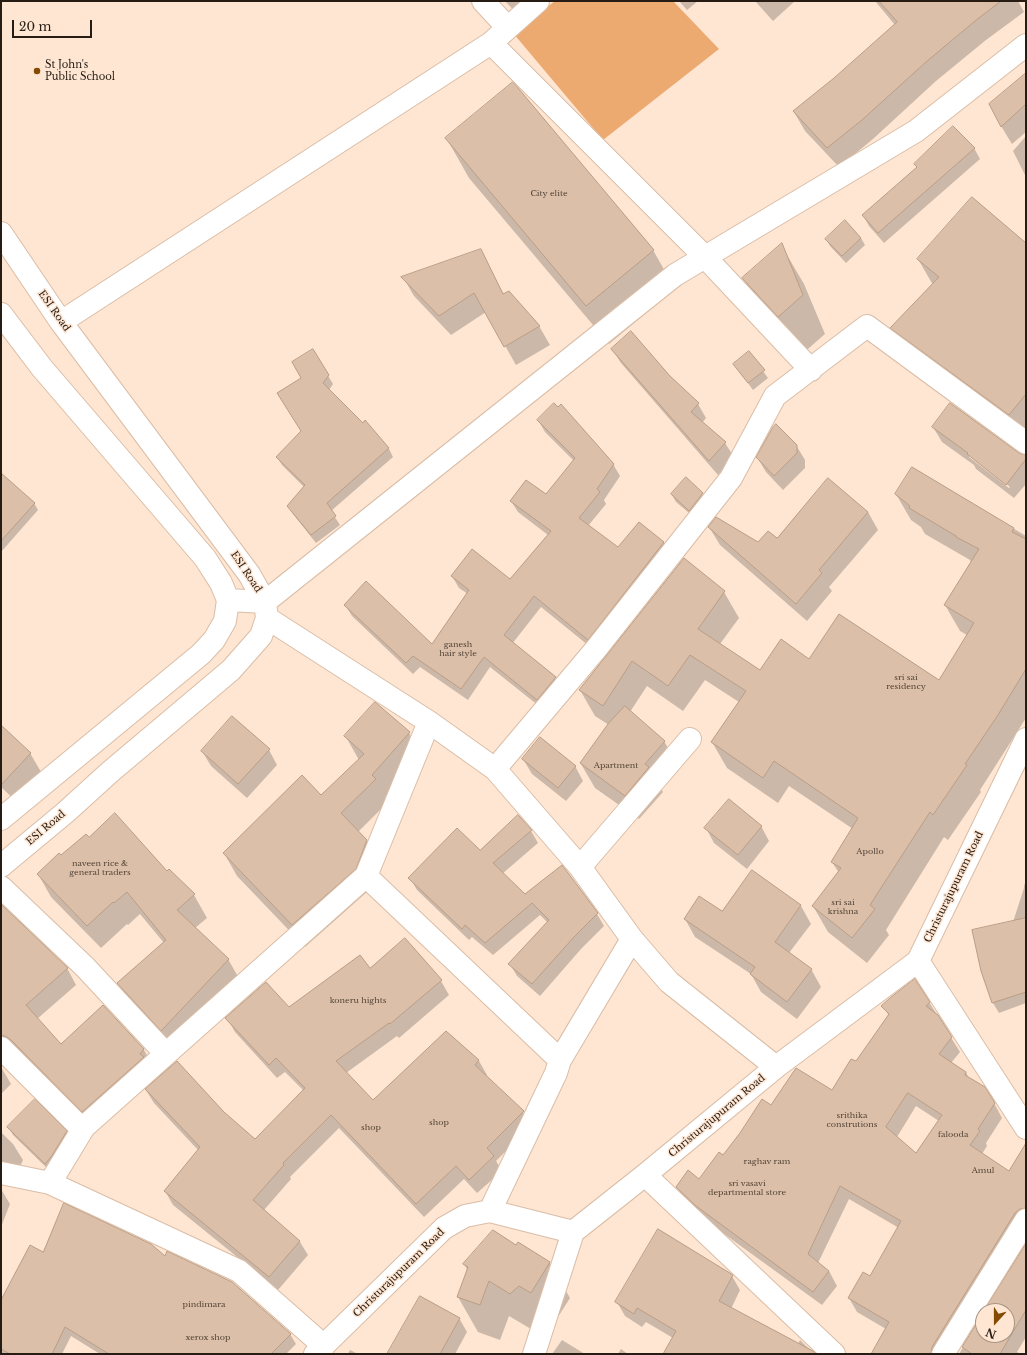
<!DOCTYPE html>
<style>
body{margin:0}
#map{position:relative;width:1027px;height:1355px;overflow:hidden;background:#fee6d3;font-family:"Libre Baskerville",serif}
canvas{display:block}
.frame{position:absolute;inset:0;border:2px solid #261c13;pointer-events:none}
.north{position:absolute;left:975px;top:1303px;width:40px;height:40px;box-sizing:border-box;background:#fee6d3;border:1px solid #a89586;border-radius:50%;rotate:201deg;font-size:11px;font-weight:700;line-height:16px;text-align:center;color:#261c13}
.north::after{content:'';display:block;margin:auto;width:14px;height:18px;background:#854a01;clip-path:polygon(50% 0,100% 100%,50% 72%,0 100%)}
.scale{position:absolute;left:12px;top:20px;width:80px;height:18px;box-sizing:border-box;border:2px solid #261c13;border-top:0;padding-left:5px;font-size:12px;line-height:14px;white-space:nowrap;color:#261c13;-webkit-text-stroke:3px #fee6d3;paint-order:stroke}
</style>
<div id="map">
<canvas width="1027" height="1355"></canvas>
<div class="frame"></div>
<div class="north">N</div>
<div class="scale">20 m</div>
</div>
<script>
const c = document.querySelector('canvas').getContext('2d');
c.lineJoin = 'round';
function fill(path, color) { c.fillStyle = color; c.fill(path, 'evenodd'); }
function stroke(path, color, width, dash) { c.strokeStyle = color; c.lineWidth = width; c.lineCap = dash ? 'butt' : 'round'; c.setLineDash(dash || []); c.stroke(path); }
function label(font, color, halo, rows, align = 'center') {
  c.font = font + ' "Libre Baskerville",serif'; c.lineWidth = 3; c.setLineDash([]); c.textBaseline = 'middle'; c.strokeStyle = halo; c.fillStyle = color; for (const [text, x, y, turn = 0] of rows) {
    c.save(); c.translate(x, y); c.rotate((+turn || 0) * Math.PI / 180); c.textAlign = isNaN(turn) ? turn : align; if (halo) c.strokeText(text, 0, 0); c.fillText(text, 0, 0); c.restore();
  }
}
const green = new Path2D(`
 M555,1H673L719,49L603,140L513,33Z`);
const shadow = new Path2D(`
 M505,1H535L519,16Z
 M679,1H698L687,10Z
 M755,1H795L773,21Z
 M875,1H1018L1024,12L986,40L936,81L873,139L839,167L805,131L794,112L834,79L895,25Z
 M1026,74V132L1012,144L1001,126Z
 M1026,136V177L1013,151Z
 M447,139L653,250L675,289L609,344L469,178Z
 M974,148L980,159L884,243L869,226L863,215L918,168L915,164Z
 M861,238L865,245L846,263L830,246L826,239Z
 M1026,244V446L911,361L891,328L933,285L918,259Z
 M781,245L804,284L825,334L801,355L766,318L743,278Z
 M480,250L504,295L539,326L550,345L516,365L486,312L451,335L414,296L403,277Z
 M612,349L669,377L698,404L706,418L702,423L725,443L734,457L718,475L621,363Z
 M313,351L333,384L329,390L363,424L365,422L389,449L393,457L331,511L340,525L316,543L293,514L288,506L304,487L282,465L277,457L302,432V378Z
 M749,352L768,378L753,390L734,364Z
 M538,420L613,464L620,476L604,500L606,504L588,526L618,549L639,523L664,543L670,554L594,650L541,607L512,644L555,678L562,689L544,710L490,667L468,700L420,667L413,674L352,616L345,605L432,646L468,594L459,588L452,576L510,580L548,535L518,512L511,501L546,496L574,461L545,432Z
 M933,427L1026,456V484L1014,498L976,469L974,465L942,442ZM969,455L1010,487L1009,488L969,457Z
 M796,445L805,460V468L783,490L766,472L757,457Z
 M912,468L1026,536V718L980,790L981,792L948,840L944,837L886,930L889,935L867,963L828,932L813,906L839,873L832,862L853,829L789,786L778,803L727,768L712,742L739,702L705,680L683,711L647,686L630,712L664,741L678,766L660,787L663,792L639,819L595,788L581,764L609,725L595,716L580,690L684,559L724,592L739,618L720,644L760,671L809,660L939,682L967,635L960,631L945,605L971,562L970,560L925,534L921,527L911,520L896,494Z
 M1,474L34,503L38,510L1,552Z
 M702,494L706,501L694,517L676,502L672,495Z
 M868,512L878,530L829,587L832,591L807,621L720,545L709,527L759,544Z
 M1,726L30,753L44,777L19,804L1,787Z
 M409,733L422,755L385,797L388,802L358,832L366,841L380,864L368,891L305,947L237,876L224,853L321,797L359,760L346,737Z
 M269,750L277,765L247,798L211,766L202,751Z
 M523,759L575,766L583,781L566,801L532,774Z
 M761,826L769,841L747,869L714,843L706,828Z
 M531,831L538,843L502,874L525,895L562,867L597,914L604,926L581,949L540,996L517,976L510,964L548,923L540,915L493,955L472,937L469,940L417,890L410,878L480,852Z
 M89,838L167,873L169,871L194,895L207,918L195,928L228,959L241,982L175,1053L131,1006L118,983L164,943L140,914L128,925L127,924L101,948L51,897L38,874Z
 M752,871L801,906L811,924L789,953L811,969L821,987L797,1019L761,992L751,974L695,937L685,919L722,913Z
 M1026,880V1003L999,1013L993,1003L1013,922L1024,888V886Z
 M1,910L67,968L76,985L37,1019L61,1046L103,1006L144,1050L153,1066L92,1127L1,1056Z
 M405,939L441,981L449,995L399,1038L397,1036L346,1073L373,1102L447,1032L479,1061L487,1075L486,1076L523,1112L531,1126L496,1161L502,1171L477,1193L464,1179L424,1217L339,1128L290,1177L291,1179L264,1210L300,1242L308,1255L278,1290L173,1205L165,1191L198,1150L154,1103L146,1090L224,1113L255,1140L304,1091L285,1072L277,1078L235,1032L227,1018L288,1008L369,969Z
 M929,1002L960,1052L951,1063L966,1072L969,1079L994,1103L1002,1118L986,1143L987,1146L982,1154L1009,1172H1026V1225L945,1354H873L886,1329L857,1312L849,1298L870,1277L899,1228L849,1199L818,1263L829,1271L837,1286L822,1305L705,1220L685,1201L677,1187L700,1180L772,1106L832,1092L856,1063L889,1016L883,1006ZM916,1106L939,1121L916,1155L897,1137Z
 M1,1067L11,1084L1,1094Z
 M9,1128L66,1132L70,1139L49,1170L13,1135Z
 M1,1132L13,1144L23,1160L15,1177L1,1181Z
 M1,1189L10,1204L1,1227Z
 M1026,1246V1337L1017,1352L1021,1354H959L983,1315V1335H1007V1311H986Z
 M516,1247L550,1263L570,1298L551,1328L531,1329L509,1316L500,1340L478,1332L458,1297L468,1271L464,1264Z
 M44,1254L165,1257L290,1334L296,1344L286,1354H100L71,1336L62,1354H1V1302Z
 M732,1276L740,1290L731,1309L798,1344L800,1340L814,1354H665L673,1338L646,1322L642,1327L625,1316L617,1302Z
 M459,1318L467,1332L455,1354H388Z
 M562,1340L585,1354H552Z
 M621,1349L628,1354H618Z
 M350,1350L358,1354H348Z`);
const building = new Path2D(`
 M879,1H1001L975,21L926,62L862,120L827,148L793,111L834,78L897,22Z
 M1026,73V104L1001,127L989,104Z
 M513,82L654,250L586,306L445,138Z
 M953,126L975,148L878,233L862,215L917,167L914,164Z
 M972,197L1026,243V394L1009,415L890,328L939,277L917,259Z
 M845,220L861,238L842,256L825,239Z
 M782,243L803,295L778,317L742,278Z
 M481,249L503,294L509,291L540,326L504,347L474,293L439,316L401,277Z
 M631,331L670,376L699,403L691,412L726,442L709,461L611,349Z
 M313,349L329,375L323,383L363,423L365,420L389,448L327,503L336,516L311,535L287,506L305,485L276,457L301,431L277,393L301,378L292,362Z
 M749,351L765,370L748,383L733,364Z
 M554,403L558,407L561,404L614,464L597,489L600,492L579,518L618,547L639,522L664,542L588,640L534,596L504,635L556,677L537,700L484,657L461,689L413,656L406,663L344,605L366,581L432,644L469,590L451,576L472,549L510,579L551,531L510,501L526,480L546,494L575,458L537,420Z
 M950,403L1019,453L1026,455V459L1006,485L967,454L968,453L932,427Z
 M776,424L797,445V453L774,476L756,457L773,427Z
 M912,467L1014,528L1012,532L1026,539V669L998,715L965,764L967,765L933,815L930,812L870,905L875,909L852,938L812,906L841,868L831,862L858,818L774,761L763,778L711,742L746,691L690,655L668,686L632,661L603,706L579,690L684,558L725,591L698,629L760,670L781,639L809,659L839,614L939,680L974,623L944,605L979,549L956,537V536L909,508L910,506L895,494Z
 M1,473L35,503L1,541Z
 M686,477L703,493L689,511L671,494Z
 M828,478L868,512L819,570L822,573L796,604L708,527L716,517L758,542L768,531L777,538Z
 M375,702L410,732L372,775L376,779L341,813L367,840L356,869L292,925L223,853L302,775L321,795L364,754L344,736Z
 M625,706L665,741L645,764L649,767L625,796L580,763L608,724Z
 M232,716L270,749L238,784L201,751Z
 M1,725L31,753L1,785Z
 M540,737L576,766L558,788L522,759Z
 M729,799L762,826L738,855L704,828Z
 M115,813L167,871L169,869L195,894L177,910L229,959L161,1031L117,983L166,940L127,892L114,903L113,902L87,926L37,874L59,853L61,855L86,834L89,837Z
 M518,815L532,830L493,863L525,894L562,865L598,913L574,937L532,984L508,964L549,920L532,903L485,943L465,925L462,929L408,878L457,828L480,850Z
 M752,870L801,905L775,942L812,969L787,1002L750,974L755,967L684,919L699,896L722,911Z
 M1,904L68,968L26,1005L61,1044L103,1005L144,1049L140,1054L144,1057L82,1112L10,1039L5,1036H1Z
 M1026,918V992L992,1003L981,971L972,930Z
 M405,938L442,980L390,1024L389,1023L336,1061L373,1100L446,1031L479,1060L475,1065L524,1111L487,1148L494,1156L469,1180L456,1166L416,1204L331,1115L283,1163L284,1165L253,1200L300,1241L269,1277L164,1191L200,1147L145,1089L177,1061L224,1112L255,1139L305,1088L276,1058L269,1065L225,1018L266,982L289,1007L360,955L370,968Z
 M915,979L930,1002L926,1006L938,1015L952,1037L939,1054L966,1072L965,1075L985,1087L995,1103L978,1129L980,1131L970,1145L1009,1171L1026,1143V1208L1020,1209L1015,1213L932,1347L931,1354H871L889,1322L848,1298L863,1272L870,1276L901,1221L840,1186L808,1254L829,1271L813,1292L696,1206L676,1187L688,1170L699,1179L719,1152L723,1155L740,1133L762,1099L771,1105L796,1068L832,1090L851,1059L856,1061L889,1014L881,1006L890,998ZM908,1093L942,1115L916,1153L886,1127Z
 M35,1099L67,1131L51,1157L45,1164L7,1127Z
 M64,1203L151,1244L165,1256L167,1251L232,1282L291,1334L271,1354H109L65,1327L52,1354H10L1,1349V1300L30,1245L43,1252Z
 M658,1229L733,1275L719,1301L813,1351L816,1354H663L676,1331L637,1308L634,1314L615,1302Z
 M493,1230L516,1245L518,1242L550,1262L531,1293L519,1286L510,1294L489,1281L480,1305L457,1297L468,1267L463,1264Z
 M1026,1244V1310L1000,1354H972L962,1347L983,1313V1335H1007V1311H984Z
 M420,1296L460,1318L440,1354H387Z`);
const minor = new Path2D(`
 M483,1L508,28
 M491,43L705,257L811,370
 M1,233L61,322L249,574L265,602L267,618L261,636L231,670L110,772L66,812L1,866
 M1,314L42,368L205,558L221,583L228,600L225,621L214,640L201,654L1,819
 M61,322L491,43L538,1
 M228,600L265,602L675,275L916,131L1026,45
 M267,618L429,722L495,769L580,867L632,939L669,982L776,1067
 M495,769L596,649L731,478L775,396L867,326L1026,443
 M580,867L690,739
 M366,876L560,1060
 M1,887L85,967L166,1054
 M918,961L1026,1128
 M1,1048L77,1124L84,1127L366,876L429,722
 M1,1173L50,1183L239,1271L324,1346
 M645,1175L834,1354
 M50,1183L84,1127
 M490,1211L556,1073L560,1060L632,939
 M315,1354L444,1228L465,1216L490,1211L573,1232L645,1175L776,1067L918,961L1026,739
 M534,1354L573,1232
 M943,1354L1026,1220`);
const markers = [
 [37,71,4,"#854a01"]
];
const numberNames = [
 ["City elite",549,194],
 ["ganesh",458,645],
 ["hair style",458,654],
 ["sri sai",906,678],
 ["residency",906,687],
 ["Apartment",616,766],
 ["Apollo",870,852],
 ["naveen rice &",100,864],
 ["general traders",100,873],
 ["sri sai",843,903],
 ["krishna",843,912],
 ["koneru hights",358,1001],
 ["srithika",852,1116],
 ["construtions",852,1125],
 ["shop",439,1123],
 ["shop",371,1128],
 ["falooda",953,1135],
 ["raghav ram",767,1162],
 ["Amul",983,1171],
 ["sri vasavi",747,1184],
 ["departmental store",747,1193],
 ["pindimara",204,1305],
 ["xerox shop",208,1338]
];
const poiNames = [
 ["St John's",45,65],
 ["Public School",45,77]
];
const streetNames = [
 ["ESI Road",54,311,55],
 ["ESI Road",246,572,56],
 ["ESI Road",46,828,-40],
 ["Christurajupuram Road",954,887,-64],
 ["Christurajupuram Road",717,1116,-40],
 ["Christurajupuram Road",399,1273,-44]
];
fill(green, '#edaa70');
fill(shadow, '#0003');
fill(building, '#dcbfa8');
stroke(building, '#b99d86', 1);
stroke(minor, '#dabda6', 24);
stroke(minor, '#fff', 22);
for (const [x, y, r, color] of markers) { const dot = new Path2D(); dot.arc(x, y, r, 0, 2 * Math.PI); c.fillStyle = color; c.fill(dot); stroke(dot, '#fee6d3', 1.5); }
label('8px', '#544538', null, numberNames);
label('10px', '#261c13', '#fee6d3', poiNames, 'left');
label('10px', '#261c13', '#fee6d3', streetNames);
</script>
